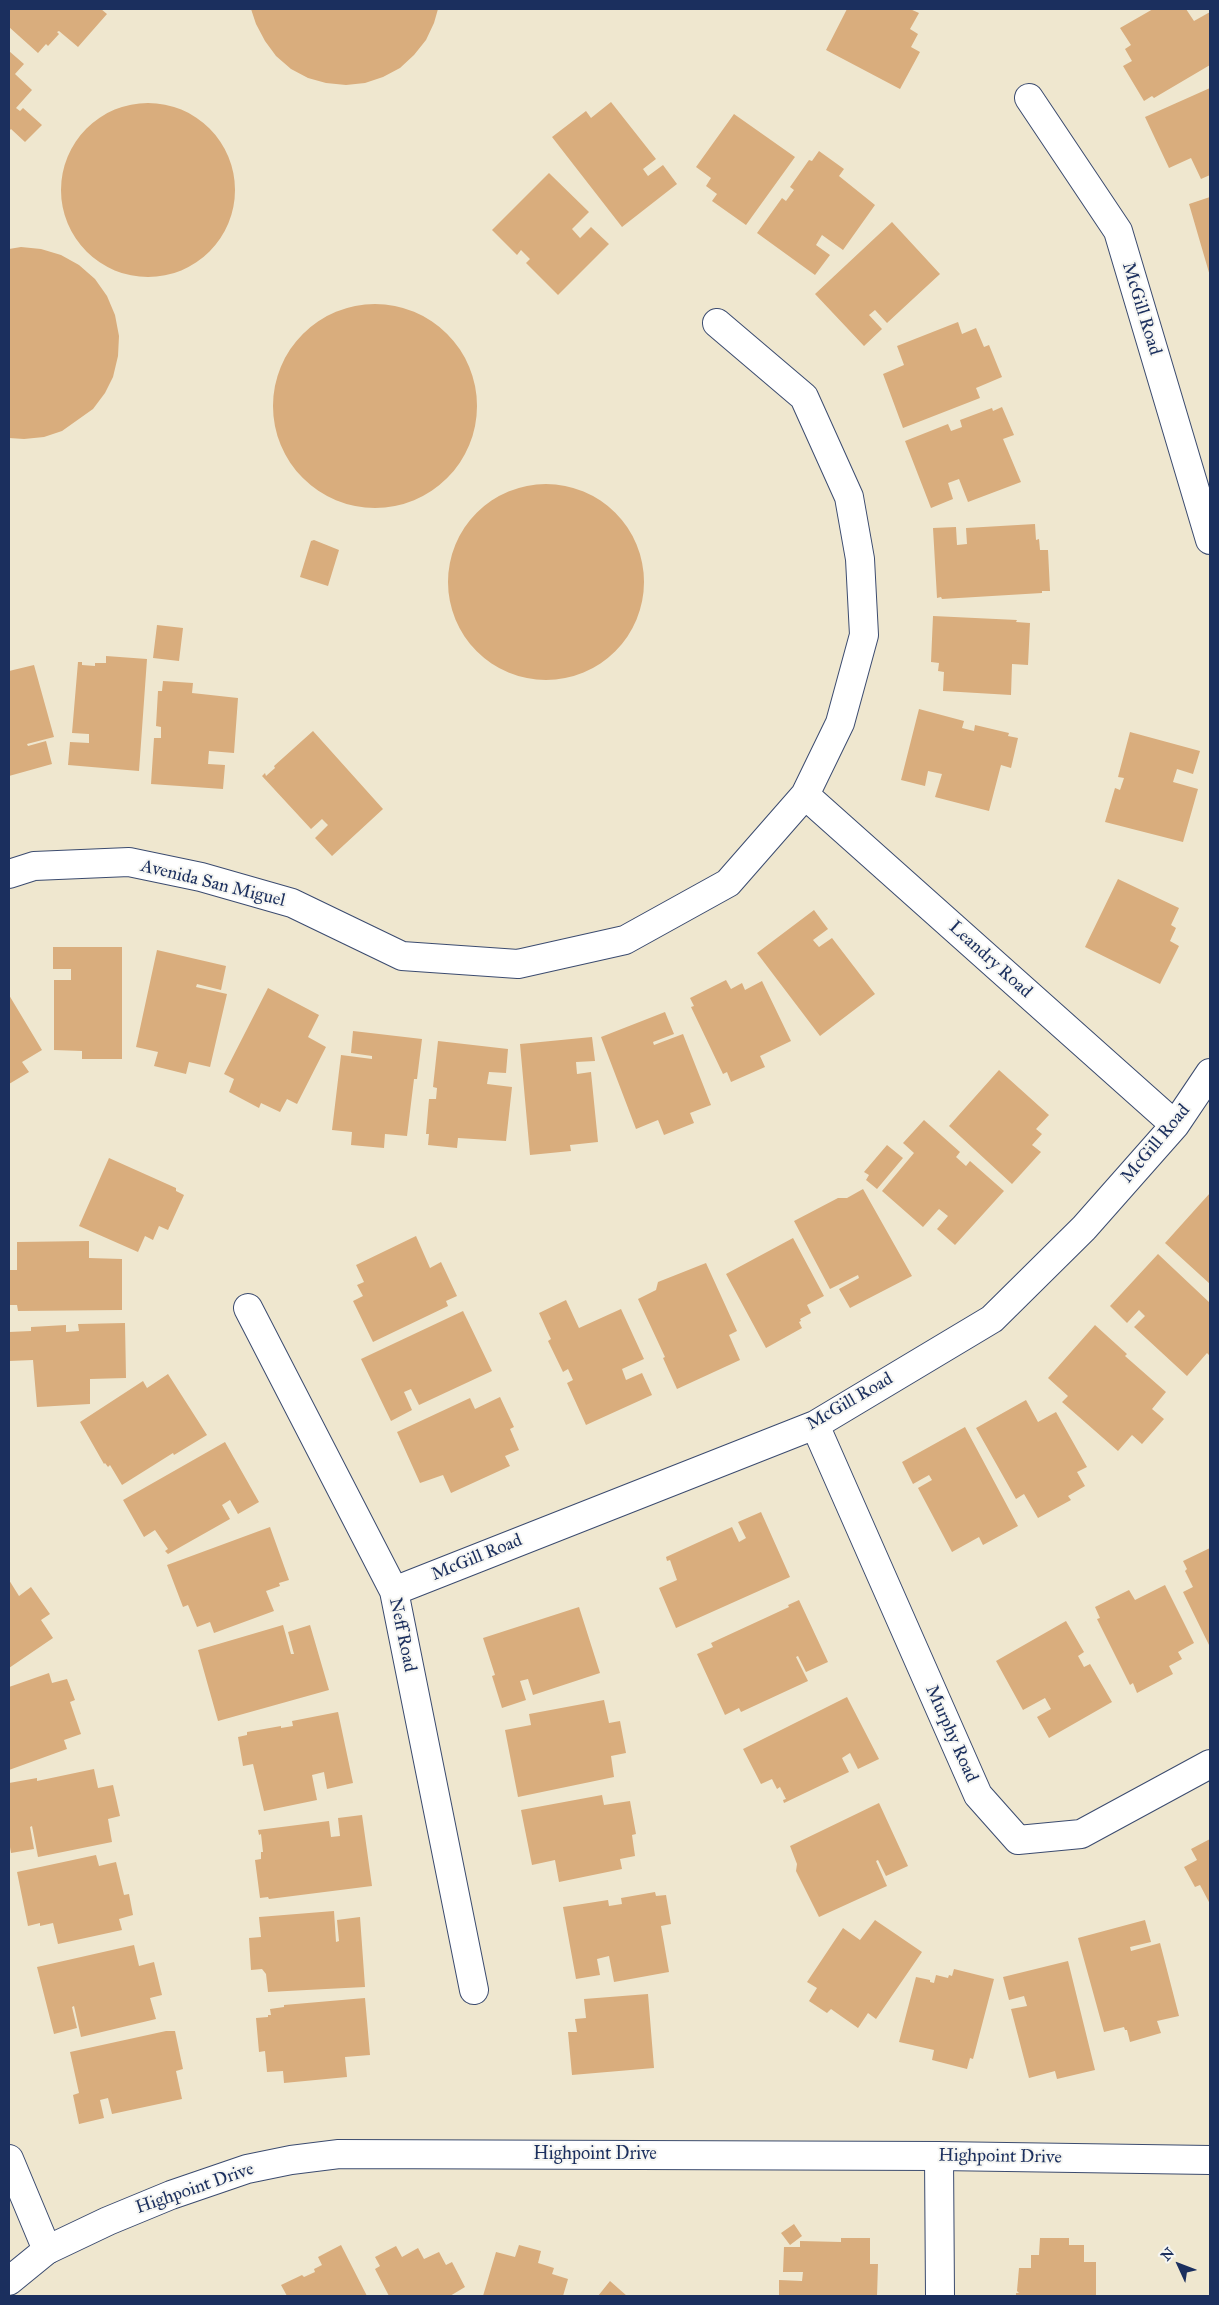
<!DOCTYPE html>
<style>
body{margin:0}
#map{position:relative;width:1219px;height:2305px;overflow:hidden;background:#efe7cf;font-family:"IM FELL Great Primer",serif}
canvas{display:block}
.frame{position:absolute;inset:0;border:10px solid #1b2f5e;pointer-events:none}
.north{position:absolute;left:1154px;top:2240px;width:50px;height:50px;-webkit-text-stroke:4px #f6f6f2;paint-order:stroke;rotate:313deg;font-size:14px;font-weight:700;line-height:20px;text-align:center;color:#1b2f5e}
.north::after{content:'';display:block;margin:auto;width:18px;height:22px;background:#1b2f5e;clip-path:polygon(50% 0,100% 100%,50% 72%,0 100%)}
</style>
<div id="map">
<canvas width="1219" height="2305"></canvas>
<div class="frame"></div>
<div class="north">N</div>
</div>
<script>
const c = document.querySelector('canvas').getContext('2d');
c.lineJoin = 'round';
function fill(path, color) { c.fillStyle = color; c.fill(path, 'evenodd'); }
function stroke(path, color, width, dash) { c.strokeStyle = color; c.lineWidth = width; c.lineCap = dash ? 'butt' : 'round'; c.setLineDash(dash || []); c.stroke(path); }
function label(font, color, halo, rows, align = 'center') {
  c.font = font + ' "IM FELL Great Primer",serif'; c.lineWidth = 4; c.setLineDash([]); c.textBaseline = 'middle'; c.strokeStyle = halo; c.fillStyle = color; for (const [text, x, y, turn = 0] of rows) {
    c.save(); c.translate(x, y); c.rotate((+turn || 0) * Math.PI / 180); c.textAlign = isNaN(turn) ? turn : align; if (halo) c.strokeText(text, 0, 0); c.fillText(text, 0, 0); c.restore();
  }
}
const building = new Path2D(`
 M9,9H101L107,14L78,47L59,31L57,32L59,34L48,46L46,44L38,53L9,27Z
 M251,9H438L434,23L426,40L414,55L400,68L383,77L365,83L346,85L326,83L308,78L291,69L276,56L265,41L256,24Z
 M847,9H910L919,13L910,29L918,34L911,47L920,52L900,89L826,50Z
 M1153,9H1186L1194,21L1210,12V65L1154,98L1152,96L1144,101L1123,66L1132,61L1125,49L1131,45L1120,28Z
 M9,51L24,64L15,74L32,90L16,108L20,111L23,108L42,125L25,142L11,129L9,131Z
 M1210,88V175L1201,179L1191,158L1169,168L1145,117Z
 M611,102L656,159L643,169L648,176L663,165L677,184L622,227L552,137L586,111L591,118Z
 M61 190a87 87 0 1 1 174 0a87 87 0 1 1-174 0Z
 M734,114L795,157L746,225L712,201L717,194L706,186L711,178L696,167Z
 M819,151L844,169L839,176L875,205L843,250L822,235L816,245L830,255L815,275L757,233L782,198L786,201L794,190L790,187L809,160L812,161Z
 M549,173L589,212L572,229L580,238L591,227L609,244L558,295L526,263L530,259L521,250L517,255L492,230Z
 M1210,197V276L1189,204Z
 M892,222L940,274L887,323L875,310L869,315L882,329L864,346L815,294Z
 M21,247L41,249L61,255L79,265L95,279L107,296L115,315L119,336L118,356L113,377L105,393L93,409L62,431L44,437L24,439L9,438V249Z
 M273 406a102 102 0 1 1 204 0a102 102 0 1 1-204 0Z
 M958,322L962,334L976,328L984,347L989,345L1002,377L976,388L980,398L903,428L883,374L904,365L897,346Z
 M1002,407L1014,435L1003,439L1021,482L968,502L959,479L948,483L953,499L931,508L905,441L948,424L951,431L962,427L960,420L992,408L993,411Z
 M448 582a98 98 0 1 1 196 0a98 98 0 1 1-196 0Z
 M1035,524L1036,540L1039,539L1040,550H1048L1050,591H1042V593L942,599L941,597L937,598L933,528L956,527L957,545L967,544L966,528Z
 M314,540L339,550L328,586L300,577L311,541Z
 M933,616L1017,620L1016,622L1030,623L1028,665L1012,664L1011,695L943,691L944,672L938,671L939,663L931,662Z
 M157,625L183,628L179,661L153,658Z
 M106,656L147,659L139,771L68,765L70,742L89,743V734L72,733L78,662H82V665L95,666V663H106Z
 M34,665L54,737L27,744L28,746L46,741L52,764L9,776V671Z
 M163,681L193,683L192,693L238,698L234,753L209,751L208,764L225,765L223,789L151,784L154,738H161V727L156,726L158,691H162Z
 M919,709L964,721L962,728L974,731L975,725L1009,733L1008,736L1018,738L1011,768L1001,765L989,811L935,797L942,774L928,771L925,786L901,780Z
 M313,731L383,809L332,856L315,838L328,825L322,819L311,829L262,776L265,773L266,776L275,768L274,766Z
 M1130,732L1200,751L1193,774L1177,769L1173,782L1198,789L1183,842L1105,822L1115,788L1120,790L1124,778L1118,777Z
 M1118,879L1179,908L1171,925L1176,928L1170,941L1179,946L1160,984L1085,947Z
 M814,910L828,929L813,940L819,947L832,938L875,994L820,1036L757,953Z
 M53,947H122V1059H82V1051L54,1050V980H71V969H53Z
 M157,950L226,966L221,990L197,984L196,987L227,994L210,1067L189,1062L186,1074L154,1066L158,1052L136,1047Z
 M726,980L731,989L742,983L745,990L762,981L791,1041L760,1056L765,1067L731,1082L727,1072L723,1074L691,1007L694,1006L690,998Z
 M268,988L319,1015L308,1037L326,1047L297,1104L287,1099L280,1112L261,1103L259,1108L229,1092L234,1079L224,1074Z
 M9,995L42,1050L22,1062L29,1072L9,1084Z
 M665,1012L674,1034L653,1042L654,1045L683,1034L711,1105L690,1113L694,1123L664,1135L658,1120L636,1129L601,1037Z
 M353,1031L422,1039L417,1079H414L407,1136L385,1134L384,1148L351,1145L352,1132L332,1130L341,1055L372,1059V1056L351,1053Z
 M592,1037L595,1061L576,1062L577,1074L591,1072L598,1142L570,1145L571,1151L530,1155L520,1044Z
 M438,1041L508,1049L506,1073L489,1072L487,1084L512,1087L506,1141L458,1138L457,1148L428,1145L429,1134H426L429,1099H436L437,1088L433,1087Z
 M999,1070L1049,1115L1036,1129L1042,1134L1032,1145L1041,1152L1012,1184L949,1126Z
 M924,1120L960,1152L956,1157L966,1166L970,1161L1004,1191L955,1245L937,1229L948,1216L939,1209L923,1227L882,1191L914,1153L903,1143Z
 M887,1145L903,1158L877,1189L866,1180L869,1175L864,1172Z
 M109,1158L176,1188V1191L184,1195L168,1230L159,1226L153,1240L145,1236L138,1252L79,1226Z
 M863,1189L912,1276L850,1308L839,1289L859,1278L858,1275L830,1289L794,1221L838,1198H847Z
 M1210,1193V1284L1165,1243Z
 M416,1236L430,1268L441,1262L457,1296L446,1301L448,1306L373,1342L353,1301L363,1296L357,1285L364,1282L356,1265Z
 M793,1238L824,1296L807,1305L811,1313L800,1319L801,1321L799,1322L802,1328L766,1348L726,1274Z
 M89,1241V1258L122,1259V1310L18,1311L17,1305H9V1270H17V1242Z
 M1158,1254L1210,1303V1356L1207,1353L1187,1376L1134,1327L1145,1316L1139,1310L1127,1323L1110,1306Z
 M706,1263L737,1331L729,1335L740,1360L677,1389L663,1358L665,1357L638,1299L656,1290L658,1282Z
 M566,1300L579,1328L621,1309L644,1359L622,1369L626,1380L642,1373L652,1395L586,1425L567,1383L573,1380L568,1369L563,1372L548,1341L551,1339L539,1313Z
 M463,1311L492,1371L419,1405L411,1389L404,1392L412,1410L391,1421L361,1359Z
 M125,1323L126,1378L90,1379V1404L37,1407L33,1360L9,1361V1332L31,1331V1327L66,1325V1332L79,1331L78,1324Z
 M1095,1325L1127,1354L1125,1356L1166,1392L1152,1409L1164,1419L1142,1444L1132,1435L1118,1451L1062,1402L1068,1396L1048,1378Z
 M168,1374L207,1435L174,1455L173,1453L122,1485L110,1465L108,1467L105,1463L104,1464L80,1422L143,1381L147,1388Z
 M500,1397L514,1427L510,1429L519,1450L505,1456L510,1466L451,1493L443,1475L420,1483L397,1432L470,1398L475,1409Z
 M1026,1400L1038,1422L1056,1412L1087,1467L1077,1472L1085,1486L1068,1496L1071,1500L1038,1518L1024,1494L1016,1499L976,1428Z
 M965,1427L1018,1526L983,1545L979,1537L952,1552L918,1488L932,1480L929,1475L913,1484L902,1462Z
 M225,1442L259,1502L238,1514L230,1500L222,1505L230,1519L168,1554L165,1551L168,1549L155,1530L144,1537L123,1500Z
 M761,1512L790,1577L676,1628L659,1588L677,1580L670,1560L667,1561L666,1557L732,1527L739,1542L746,1538L738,1522Z
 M270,1527L289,1580L279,1583L280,1586L266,1591L274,1611L214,1633L210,1622L197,1627L188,1605L183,1607L167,1565Z
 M1210,1548V1647L1183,1592L1193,1587L1185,1571L1187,1569L1183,1561Z
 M9,1580L19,1596L31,1587L50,1614L41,1620L53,1638L9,1668Z
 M1165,1585L1194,1643L1178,1652L1182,1659L1169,1666L1173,1674L1137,1693L1133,1683L1130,1685L1097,1619L1100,1618L1095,1607L1129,1590L1135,1600Z
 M799,1600L828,1662L806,1672L798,1656L796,1657L808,1681L741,1712L739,1708L725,1715L697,1654L713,1647L711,1643L789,1607L788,1605Z
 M579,1607L600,1673L533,1695L528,1679L520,1681L526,1700L502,1708L492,1676L495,1675L483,1638Z
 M1066,1621L1084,1652L1078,1656L1084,1667L1090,1664L1112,1702L1049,1738L1037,1717L1051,1709L1045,1698L1023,1710L996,1661Z
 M283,1625L291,1654H294L288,1632L310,1625L329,1690L218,1721L198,1650Z
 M49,1673L52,1683L67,1679L75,1700L70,1702L81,1734L64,1740L67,1749L9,1770V1687Z
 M847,1697L879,1759L858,1769L850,1753L842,1758L849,1772L784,1803L783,1800L786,1799L780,1787L777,1789L772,1779L761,1784L743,1749Z
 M604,1700L609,1723L620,1721L626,1753L611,1756L614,1777L518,1797L505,1730L531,1725L529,1714Z
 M338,1712L353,1783L327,1789L324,1772L312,1775L317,1800L264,1811L253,1764L243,1766L238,1737L247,1735V1732L281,1726V1728L293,1726L292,1721Z
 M94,1769L98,1788L113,1785L120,1816L108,1819L112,1842L38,1857L32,1826L30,1827L34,1849L11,1853L9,1841V1783L37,1778V1781Z
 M602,1795L604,1805L630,1801L636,1834L632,1835L635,1856L620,1859L622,1869L559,1882L555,1860L532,1865L521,1810Z
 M879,1803L908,1866L886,1876L878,1860L876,1861L887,1886L819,1917L796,1871L797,1864L790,1846Z
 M362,1815L372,1886L269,1899L268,1897L260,1898L255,1860L261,1859V1852H263L261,1834L259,1835L258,1830L329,1821L331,1837L340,1836L338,1818Z
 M1210,1839V1904L1200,1885L1195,1887L1184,1867L1197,1860L1191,1849Z
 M96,1855L99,1866L116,1862L124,1895L129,1894L133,1915L119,1919L122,1930L58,1944L53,1923L40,1926V1923L28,1926L17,1872Z
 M655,1892L656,1896L666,1895L671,1924L661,1926L669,1972L614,1982L609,1956L597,1959L600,1975L576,1979L563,1907L608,1900L609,1906L622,1904L621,1898Z
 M334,1911L336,1942L339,1941L337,1920L360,1917L365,1987L268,1992L266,1974L262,1969L251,1970L249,1938L261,1937L259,1917Z
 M875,1920L922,1952L876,2019L868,2013L858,2028L831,2009L827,2013L809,2001L817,1988L807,1982L843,1928L860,1940Z
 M1145,1920L1151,1942L1130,1947L1131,1951L1160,1943L1179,2016L1157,2021L1161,2033L1130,2042L1127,2030H1125L1124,2027L1104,2032L1078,1938Z
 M134,1945L139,1966L154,1962L162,1995L150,1998L156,2019L81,2037L74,2006L72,2007L77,2028L54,2034L37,1967Z
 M1068,1961L1095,2070L1057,2079L1055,2071L1029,2078L1011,2009L1027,2006L1024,1996L1009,2000L1003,1977Z
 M954,1969L994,1979L973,2059L970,2058L967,2069L932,2060L934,2050L899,2042L916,1977L930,1980V1982L934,1983L936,1975L948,1978L949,1975L952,1976Z
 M648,1994L654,2068L572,2075L568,2032H577L575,2019L586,2018L584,1999Z
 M365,1998L370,2055L345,2057L347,2077L284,2083L283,2071L267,2072L265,2051L259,2052L256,2018L268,2017V2015H271L270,2009L284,2007V2005Z
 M166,2031H175L183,2069L176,2071L182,2099L112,2114L108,2098L100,2100L104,2118L79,2124L73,2095L79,2093L70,2052Z
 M794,2224L802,2236L790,2245L781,2233Z
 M841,2238H870V2264H878L877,2296H779V2280L802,2281L803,2272H783L784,2247H800V2241L841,2242Z
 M1040,2238H1069V2245H1084V2262H1096V2296H1016V2293H1019L1017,2291L1019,2268H1031V2255H1039Z
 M341,2245L367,2296H287L281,2285L302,2275L304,2277L315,2272L314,2269L322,2265L318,2257Z
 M519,2245L541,2251L538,2263L554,2268L552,2274L568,2279L563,2296H483L496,2252L515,2257Z
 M396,2246L402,2257L418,2248L424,2259L439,2252L446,2265L452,2262L465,2287L450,2296H389L375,2269L380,2266L375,2257Z
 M610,2281L627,2296H598Z`);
const street = new Path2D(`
 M1029,98L1118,231L1210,540
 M805,795L1175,1125
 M9,874L34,866L129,862L201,877L292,903L402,956L518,964L625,940L728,883L805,795L840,723L864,635L860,559L849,497L804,397L717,323
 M248,1308L394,1591L474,1990
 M815,1425L978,1795L1018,1840L1081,1834L1210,1764
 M394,1591L815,1425L992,1319L1084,1228L1175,1125L1210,1073
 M939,2156L940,2296
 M9,2159L47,2250`);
const secondary = new Path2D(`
 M9,2281L47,2250L108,2221L171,2195L247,2169L291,2160L339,2154L939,2156L1210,2160`);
const streetNames = [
 ["McGill Road",1141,309,73],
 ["Avenida San Miguel",213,884,14],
 ["Leandry Road",990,960,42],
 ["McGill Road",1156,1144,-50],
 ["McGill Road",850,1402,-30],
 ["McGill Road",477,1558,-22],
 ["Neff Road",402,1635,78],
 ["Murphy Road",951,1734,66],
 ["Highpoint Drive",595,2155],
 ["Highpoint Drive",1000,2157,1],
 ["Highpoint Drive",195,2189,-19]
];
fill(building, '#d9ad7d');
stroke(street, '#3b4b6f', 30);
stroke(secondary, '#3b4b6f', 30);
stroke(street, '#fff', 28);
stroke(secondary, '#fff', 28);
label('18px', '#1b2f5e', '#f6f6f2', streetNames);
</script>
